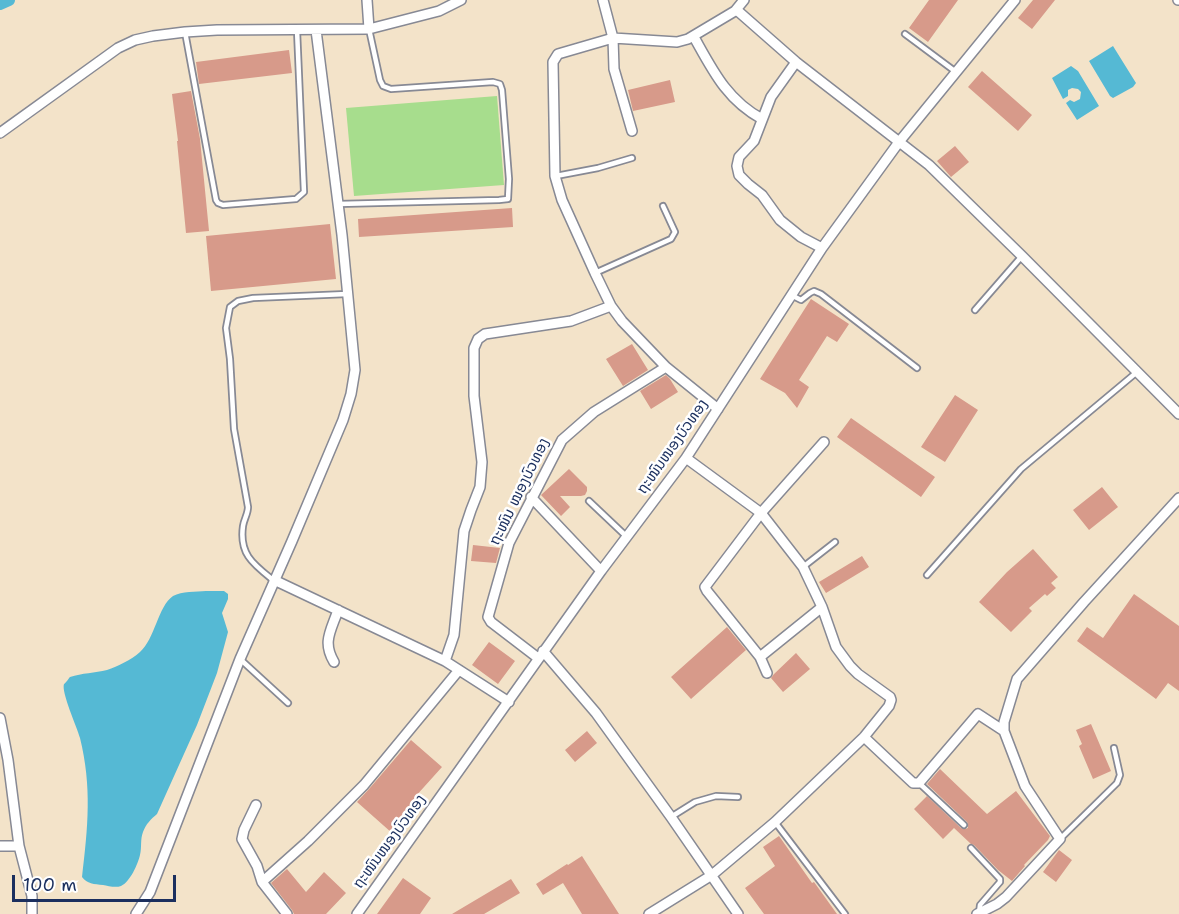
<!DOCTYPE html>
<meta charset="utf-8">
<style>
body{margin:0}
#map{position:relative;width:1179px;height:914px;overflow:hidden;background:#f3e3c9;font-family:"Shantell Sans",sans-serif}
canvas{display:block}
.scale{position:absolute;left:12px;top:875px;width:164px;height:27px;box-sizing:border-box;border:3px solid #1b2f5e;border-top:0;padding-left:8px;font-size:18px;line-height:21px;white-space:nowrap;color:#1b2f5e;-webkit-text-stroke:4px #fff;paint-order:stroke}
</style>
<div id="map">
<canvas width="1179" height="914"></canvas>
<div class="scale">100 m</div>
</div>
<script>
const c = document.querySelector('canvas').getContext('2d');
c.lineJoin = 'round';
function fill(path, color) { c.fillStyle = color; c.fill(path, 'evenodd'); }
function stroke(path, color, width, dash) { c.strokeStyle = color; c.lineWidth = width; c.lineCap = dash ? 'butt' : 'round'; c.setLineDash(dash || []); c.stroke(path); }
function label(font, color, halo, rows, align = 'center') {
  c.font = font + ' "Shantell Sans","Noto Sans Lao",sans-serif'; c.lineWidth = 5; c.setLineDash([]); c.textBaseline = 'middle'; c.strokeStyle = halo; c.fillStyle = color; for (const [text, x, y, turn = 0] of rows) {
    c.save(); c.translate(x, y); c.rotate((+turn || 0) * Math.PI / 180); c.textAlign = isNaN(turn) ? turn : align; if (halo) c.strokeText(text, 0, 0); c.fillText(text, 0, 0); c.restore();
  }
}
const green = new Path2D(`
 M497,96L504,185L354,196L346,108Z`);
const water = new Path2D(`
 M1113,46L1136,83L1133,87L1113,98L1110,96L1089,61Z
 M1071,66L1078,71L1099,106L1077,120L1066,103L1070,100L1074,102L1080,99L1081,92L1078,89L1072,88L1068,90V96L1063,99L1052,78Z
 M206,591H224L228,594V599L222,613L228,632L217,673L197,725L157,814C151,819 146,824 143,832C140,840 142,847 140,855C138,864 130,882 121,886C116,888 108,886 103,885C94,884 87,884 82,877C88,827 92,787 80,738C77,727 61,692 64,684C65,684 69,678 70,677C82,673 95,673 107,670C118,666 131,660 140,652C155,639 158,606 173,596C182,591 196,592 206,591Z`);
const canal = new Path2D(`
 M0,4L9,0`);
const building = new Path2D(`
 M929,0H958L928,42L909,28Z
 M1033,0H1055L1032,29L1018,18Z
 M289,50L292,73L199,84L196,62Z
 M982,71L1032,115L1018,131L968,87Z
 M670,80L675,102L633,111L628,90Z
 M191,91L200,139L209,231L186,233L177,141H178L172,94Z
 M955,146L969,162L951,177L937,161Z
 M512,208L513,227L359,237L358,219Z
 M330,224L336,279L211,291L206,236Z
 M811,299L849,324L837,342L827,336L799,380L809,387L797,408L785,393L760,379Z
 M632,344L648,370L623,386L606,359Z
 M666,375L670,379L678,392L651,409L640,391Z
 M955,395L978,410L945,462L921,447Z
 M851,418L935,477L921,497L837,437Z
 M569,469L587,487V491L585,495L581,496H560L570,507L561,516L541,495Z
 M1102,487L1118,507L1089,530L1073,510Z
 M473,545L500,548L496,563L471,561Z
 M1033,549L1058,577L1051,583L1056,588L1047,596L1045,594L1029,608L1032,611L1011,632L979,602L1007,572Z
 M862,556L869,567L826,593L819,582Z
 M1134,594L1179,626V691L1168,683L1156,699L1077,641L1087,627L1103,638Z
 M727,627L746,650L691,699L671,677Z
 M489,642L515,661L498,684L472,665Z
 M796,653L810,669L783,692L771,678L774,674Z
 M1091,724L1111,771L1093,779L1079,746L1082,744L1076,730Z
 M587,731L597,743L575,762L565,750Z
 M411,740L442,767L415,797L420,802L392,833L357,802L369,789Z
 M940,769L987,814L1016,791L1050,836L1048,840L1024,865L1025,866L1012,881L998,870L974,845L971,844L954,828L943,839L914,809L927,796L961,828L965,829L968,828V824L967,822L927,784Z
 M779,836L812,883L814,882L837,914H764L745,888L775,866L763,847Z
 M1059,850L1072,860L1056,882L1043,872Z
 M582,856L619,914H582L563,883L543,895L536,884L567,864L568,865Z
 M287,869L306,892L324,872L346,893L326,914H294L292,910L271,883Z
 M403,878L431,898L420,914H377Z
 M511,879L520,893L484,914H452Z`);
const lane = new Path2D(`
 M185,32L216,200L218,203L223,205L296,199L304,192L297,30
 M905,34L956,72
 M556,176L598,168L632,158
 M338,204L499,200L508,199L509,179L502,90L500,84L493,82L391,89L383,86L380,80L369,29
 M595,273L671,239L675,232L663,206
 M791,295L801,300L810,293L814,291L821,294L917,368
 M975,310L1022,256
 M589,501L627,537
 M803,567L835,542
 M927,575L1021,469L1137,372
 M273,580C253,564 239,554 243,526C244,519 248,514 248,507L234,429L230,359L226,328L230,307L238,301L253,298L347,294
 M240,659L288,703
 M919,783L964,825
 M671,817L695,802L716,796L738,797
 M775,822L845,914
 M1060,839L1117,783L1120,775L1114,748
 M971,848L1000,879V882L980,905L979,913`);
const street = new Path2D(`
 M367,0L369,29
 M603,0L613,38L614,69L632,131
 M1178,0H1179
 M735,11L744,0
 M694,37C713,71 727,100 762,119
 M796,62L771,97L754,141L739,157L737,166L739,175L748,184L762,195L780,220L801,237L822,248
 M0,133L118,48L135,40L153,36L185,32L217,30L369,29L439,11L461,0
 M718,409L666,367L622,321L611,306L595,273L562,200L555,176L553,62L558,54L613,38L677,42L688,39L735,11L739,12L796,62L929,165L1022,256L1179,414
 M531,497L601,571
 M274,580L445,661L509,702
 M543,651L596,713L671,817L738,914
 M760,657L822,607
 M538,658L491,622L488,617L509,543L562,440L594,412L666,367
 M445,661L454,635L464,531L471,510L480,487L482,462L474,396V348L478,339L485,334L571,321L611,306
 M334,662C322,642 331,631 338,610
 M767,673L760,657L707,591L705,587L761,513L824,442
 M0,718L8,760L19,846L32,896V914
 M864,737L913,783H919L978,714L1004,731
 M256,805L244,830L242,839L257,866L262,882L287,914
 M0,846H19
 M262,882L308,841L364,785L459,670
 M136,914L150,892L240,659L292,541L343,420L351,394L355,370L342,235L316,30
 M357,914L601,571L686,458L822,248L899,142L1015,0
 M649,914L712,875L775,822L864,737L889,706L891,700L890,697L858,674L850,666L836,647L822,607L803,567L761,513L686,458
 M977,914L997,904L1006,897L1060,839L1025,786L1004,731V722L1017,679L1084,602L1179,498`);
const streetNames = [
 ["ຖະໜົນໜອງບົວທອງ",673,447,-55],
 ["ຖະໜົນ ໝອງບົວທອງ",520,492,-64],
 ["ຖະໜົນໜອງບົວທອງ",390,842,-54]
];
fill(green, '#a7dd8d');
fill(water, '#55b9d4');
stroke(canal, '#55b9d4', 12);
fill(building, '#d79a8a');
stroke(lane, '#878994', 8);
stroke(street, '#878994', 12);
stroke(lane, '#fff', 4.5);
stroke(street, '#fff', 9);
label('15px', '#1b2f5e', '#fff', streetNames);
</script>
